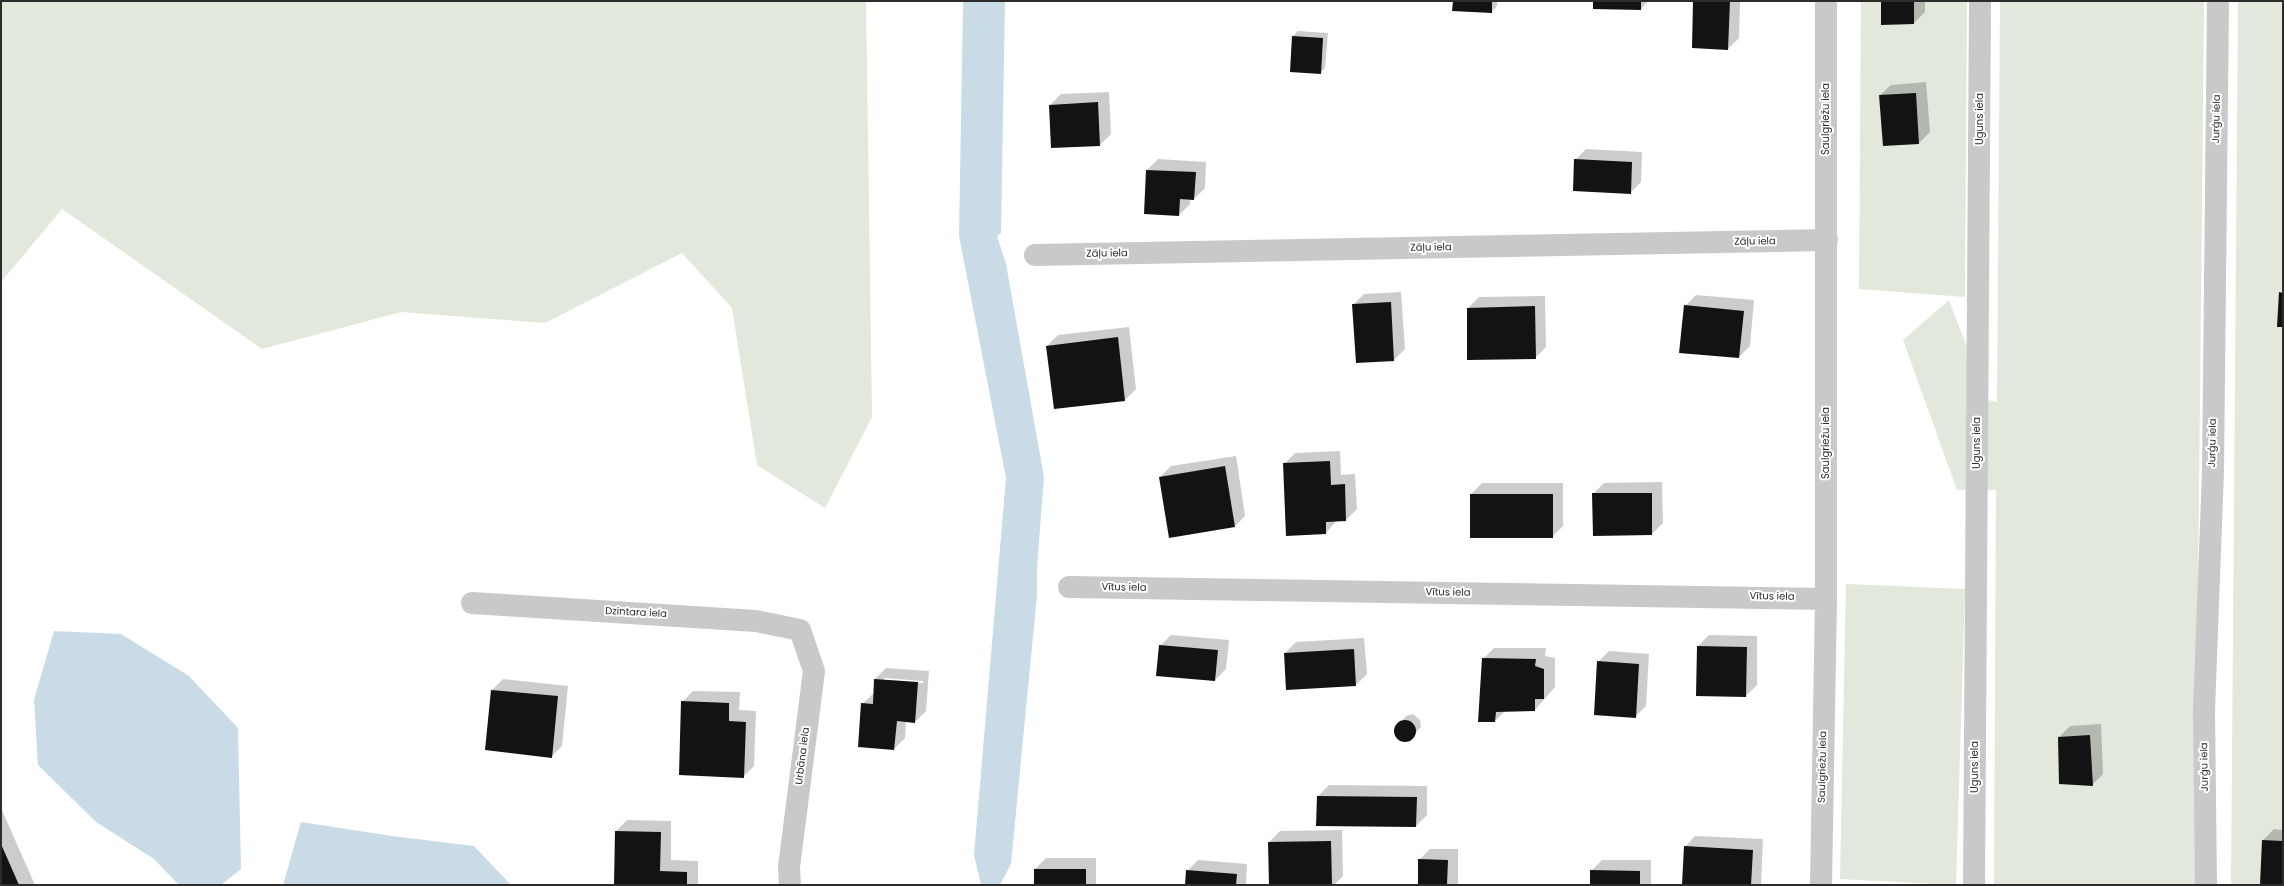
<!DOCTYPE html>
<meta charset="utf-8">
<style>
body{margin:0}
#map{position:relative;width:2284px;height:886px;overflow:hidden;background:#fff;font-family:Poppins,sans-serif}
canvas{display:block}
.frame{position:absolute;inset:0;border:2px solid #2c2c2c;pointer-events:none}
</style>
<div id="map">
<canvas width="2284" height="886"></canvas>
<div class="frame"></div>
</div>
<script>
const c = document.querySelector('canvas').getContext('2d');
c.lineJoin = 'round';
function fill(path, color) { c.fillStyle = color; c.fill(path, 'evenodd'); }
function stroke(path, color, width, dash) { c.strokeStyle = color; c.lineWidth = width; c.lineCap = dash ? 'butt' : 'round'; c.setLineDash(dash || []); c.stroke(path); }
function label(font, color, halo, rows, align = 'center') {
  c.font = font + ' Poppins,sans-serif'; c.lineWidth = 4; c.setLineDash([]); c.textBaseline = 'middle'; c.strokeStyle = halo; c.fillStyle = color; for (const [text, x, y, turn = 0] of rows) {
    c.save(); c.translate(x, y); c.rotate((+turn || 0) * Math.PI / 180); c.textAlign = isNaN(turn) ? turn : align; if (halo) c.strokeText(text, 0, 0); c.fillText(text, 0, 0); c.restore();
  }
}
const green = new Path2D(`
 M1,1H866L872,417L825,508L757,465L732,308L682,253L545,323L401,312L262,349L62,209L1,282Z
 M1861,1H1967L1965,297L1859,289Z
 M2000,1H2204L2195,885H1994L1996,490H1957L1903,340L1949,300L1987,400L1997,402Z
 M2238,1H2283V885H2231Z
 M1846,584L1965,589L1956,885L1840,879Z`);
const water = new Path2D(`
 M963,1H1005L1001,233L997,236L1006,264L1044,477L1037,567V595L1011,864L1000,885H981L974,855L1006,478L959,236Z
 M54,631L121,634L189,676L238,728L241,869L221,885H179L154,859L96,822L38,765L34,700Z
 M301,822L392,836L474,846L511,885H283Z`);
const shadow = new Path2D(`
 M1454,1H1497V6L1491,12Z
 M1594,1H1648L1641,9Z
 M1694,1H1740L1739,38L1728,49Z
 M1882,1H1925V12L1914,23Z
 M1298,31L1328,33L1325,68L1320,73L1293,36Z
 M1926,82L1930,132L1919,143L1880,95L1891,85Z
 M1109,92L1111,134L1100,145L1050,105L1061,94Z
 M1586,149L1642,152L1641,182L1630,193L1575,160Z
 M1158,159L1206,162L1205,188L1194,199H1190V204L1179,215L1145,213L1147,170Z
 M1401,292L1405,349L1394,360L1353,305L1364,294Z
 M1696,295L1754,300L1750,346L1739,357L1685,306Z
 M1545,296L1546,347L1535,358L1468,308L1479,297Z
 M1129,327L1136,389L1125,400L1047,346L1058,335Z
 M1340,451L1341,475L1355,474L1357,509L1346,520H1337L1326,533L1284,464L1295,453Z
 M1236,456L1245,516L1234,527L1160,477L1171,466Z
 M1662,482L1663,523L1652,534L1593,494L1604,483Z
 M1482,483H1563V526L1552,537L1471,494Z
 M1171,635L1229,640L1226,669L1215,680L1160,646Z
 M1709,635L1757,636V685L1746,696L1698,646Z
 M1364,638L1367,674L1356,685L1285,653L1296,642Z
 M1494,648H1546L1545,656L1555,658V687L1535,710L1505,711L1495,721L1483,659Z
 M1609,651L1649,654L1646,706L1635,717L1598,662Z
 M886,668L929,671L926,711L915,722L906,721L905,738L894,749L862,704L874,693L875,679ZM884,678L923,681V683L884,680Z
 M503,679L568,686L562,746L551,757L492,690Z
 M693,691L740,692L739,710L756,711L754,766L743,777L682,702Z
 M1413,714L1420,720L1421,727L1409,740L1399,739L1395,735V728L1406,716Z
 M2101,724L2103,774L2092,785L2059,737L2070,726Z
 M1329,785L1427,786V815L1416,826L1318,796Z
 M1,808L35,885H1Z
 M627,820L671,821V860L698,861V885H615L616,831Z
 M2274,829L2283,830V885H2261L2263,840Z
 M1342,830L1343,876L1334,885H1270L1269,842L1280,831Z
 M1695,836L1763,839L1761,885H1683L1685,847Z
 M1430,849H1458V885H1419V860Z
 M1046,858H1096V885H1035V869Z
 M1198,860L1247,864L1246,885H1186L1187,871Z
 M1602,860H1651V885H1591V871Z`);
const building = new Path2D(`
 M1453,1H1492V13L1452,11Z
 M1593,1H1641V10L1593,9Z
 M1693,1H1730L1728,50L1692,48Z
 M1881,1H1914V24L1881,25Z
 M1292,36L1323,38L1321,74L1290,72Z
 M1916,93L1919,144L1883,146L1879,95Z
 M1098,102L1100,146L1051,148L1049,105Z
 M1574,159L1632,162L1631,194L1573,191Z
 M1146,170L1196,172L1194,200L1180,199L1179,216L1144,214Z
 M2279,292L2283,293V327H2277Z
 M1391,302L1394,361L1356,363L1352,304Z
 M1684,305L1744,311L1739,358L1679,353Z
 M1535,306L1536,359L1467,360V308Z
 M1118,337L1125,401L1054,409L1046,346Z
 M1330,461L1331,485L1345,484L1346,521L1326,522V534L1286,536L1283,463Z
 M1225,466L1235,527L1169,538L1159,477Z
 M1592,493H1652V535L1593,536Z
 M1470,494H1553V538H1470Z
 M1159,645L1218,650L1215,681L1156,676Z
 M1697,646L1747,647L1746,697L1696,696Z
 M1354,649L1356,686L1286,690L1284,653Z
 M1482,658L1536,659L1535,666L1544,669V699H1535V711L1496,712L1495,722H1478Z
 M1597,661L1639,664L1636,718L1594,715Z
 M874,679L918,682L915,723L897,721L894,750L858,747L861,703L873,704Z
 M491,690L558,696L552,758L485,750Z
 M681,701L729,703V721L746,722L744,778L679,775Z
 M1394 731a11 11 0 1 1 22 0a11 11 0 1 1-22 0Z
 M2090,735L2093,786L2059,784L2058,737Z
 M1317,796L1417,797L1416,827L1316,826Z
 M615,831L661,832L660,871L687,872V885H614Z
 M2262,840L2283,841V885H2260Z
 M1331,841L1332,885H1269L1268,842Z
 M1,844L19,885H1Z
 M1684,846L1753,850L1751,885H1682Z
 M1418,859L1448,860L1447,885H1418Z
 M1034,869H1086V885H1034Z
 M1186,870L1237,874L1236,885H1185Z
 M1590,870L1640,871V885H1590Z`);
const minor = new Path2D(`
 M1035,255L1827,240
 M1069,587L1826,599
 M472,603L756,621L800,630L814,671L789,867L790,885
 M1821,885L1826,599V1
 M1974,885L1980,1
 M2206,885L2204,711L2213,471L2218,1`);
const streetNames = [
 ["Saulgriežu iela",1826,119,-90],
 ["Uguns iela",1980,119,-90],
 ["Jurģu iela",2217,119,-89],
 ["Zāļu iela",1755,242,-1],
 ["Zāļu iela",1431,248,-1],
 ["Zāļu iela",1107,254,-1],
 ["Saulgriežu iela",1826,443,-90],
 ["Uguns iela",1977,443,-90],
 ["Jurģu iela",2213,443,-89],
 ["Vītus iela",1124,588,1],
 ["Vītus iela",1448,593,1],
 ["Vītus iela",1772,597,1],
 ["Dzintara iela",636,613,3],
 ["Urbāna iela",803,756,-83],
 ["Saulgriežu iela",1823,767,-89],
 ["Uguns iela",1975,767,-90],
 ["Jurģu iela",2205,767,-91]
];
fill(green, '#e2e8db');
fill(water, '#c9dbe6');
fill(shadow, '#0003');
fill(building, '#131313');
stroke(minor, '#c9c9c9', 22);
label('10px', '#2c2c2c', '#fff', streetNames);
</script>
